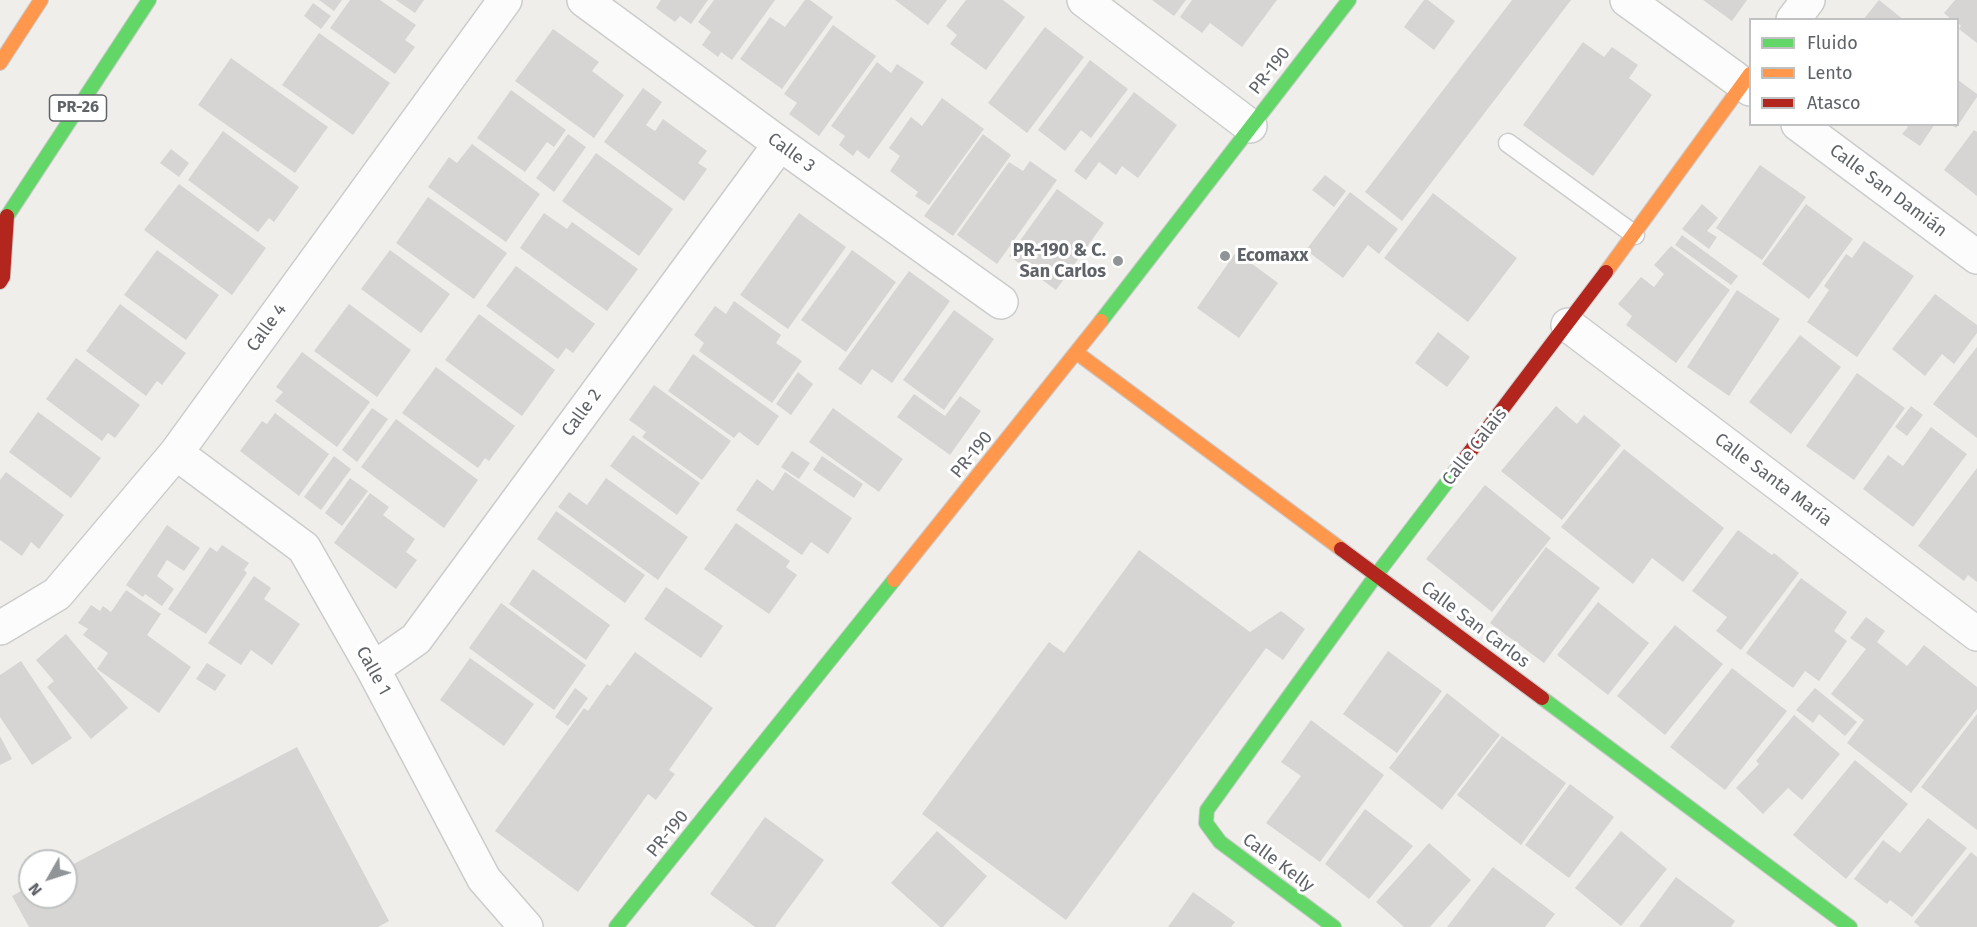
<!DOCTYPE html>
<meta charset="utf-8">
<style>
body{margin:0}
#map{position:relative;width:1977px;height:927px;overflow:hidden;background:#efeeea;font-family:"Fira Sans",sans-serif}
canvas{display:block}
.legend{position:absolute;left:1749px;top:18px;width:210px;height:108px;box-sizing:border-box;background:#fff;border:2px solid #bfc1c3;margin:0;padding:8px 10px;list-style:none;font-size:18px;color:#5f6368}
.legend li{display:flex;align-items:center;gap:12px;height:30px}
.legend b{width:30px;border:2px solid #bfc1c3}
.north{position:absolute;left:18px;top:849px;width:60px;height:60px;box-sizing:border-box;background:#fff;border:2px solid #bfc1c3;border-radius:50%;rotate:231deg;font-size:16px;font-weight:700;line-height:24px;text-align:center;color:#5f6368}
.north::after{content:'';display:block;margin:auto;width:21px;height:27px;background:#919496;clip-path:polygon(50% 0,100% 100%,50% 72%,0 100%)}
</style>
<div id="map">
<canvas width="1977" height="927"></canvas>
<ul class="legend">
<li><b style="height:8px;background:#63d668"></b>Fluido</li>
<li><b style="height:8px;background:#ff974d"></b>Lento</li>
<li><b style="height:8px;background:#b3261e"></b>Atasco</li>
</ul>
<div class="north">N</div>
</div>
<script>
const c = document.querySelector('canvas').getContext('2d');
c.lineJoin = 'round';
function fill(path, color) { c.fillStyle = color; c.fill(path, 'evenodd'); }
function stroke(path, color, width, dash) { c.strokeStyle = color; c.lineWidth = width; c.lineCap = dash ? 'butt' : 'round'; c.setLineDash(dash || []); c.stroke(path); }
function label(font, color, halo, rows, align = 'center') {
  c.font = font + ' "Fira Sans",sans-serif'; c.lineWidth = 6; c.setLineDash([]); c.textBaseline = 'middle'; c.strokeStyle = halo; c.fillStyle = color; for (const [text, x, y, turn = 0] of rows) {
    c.save(); c.translate(x, y); c.rotate((+turn || 0) * Math.PI / 180); c.textAlign = isNaN(turn) ? turn : align; if (halo) c.strokeText(text, 0, 0); c.fillText(text, 0, 0); c.restore();
  }
}
const building = new Path2D(`
 M319,0H342L334,11Z
 M350,0H380L416,25L405,40L415,47L395,74L330,28Z
 M396,0H424L415,13Z
 M661,0H708L691,24L680,16L675,22L656,8Z
 M714,0H775L732,60L721,52L718,57L702,45L711,32L698,22Z
 M805,0H810L833,17L782,89L740,59L770,17L785,27Z
 M895,0H947L928,25Z
 M966,0H1003L1025,17L986,70L950,44L957,35L946,26Z
 M1152,0H1186L1174,16Z
 M1192,0H1277L1242,47L1210,23L1202,33L1180,17Z
 M1424,0H1428L1455,21L1434,50L1404,27Z
 M1512,0H1571L1402,221L1365,192Z
 M1703,0H1747L1732,21Z
 M1879,0L1904,20H1863Z
 M1955,0H1977V43L1959,29L1961,26L1958,23V20H1952L1944,13Z
 M313,3L331,16L321,29L304,16Z
 M833,25L876,56L819,136L789,114L797,103L784,94Z
 M1045,27L1084,57L1027,133L988,103Z
 M553,29L599,62L592,71L624,95L594,138L515,81Z
 M319,33L390,83L353,135L282,85Z
 M1583,42L1604,57L1612,47L1638,65L1629,78L1652,95L1593,176L1523,125Z
 M231,58L328,127L295,173L198,105Z
 M1090,60L1128,89L1091,138L1081,130L1065,151L1038,130Z
 M877,62L891,73L897,64L924,82L869,159L857,150L853,156L839,145L845,136L831,126Z
 M1958,80L1977,94V97L1956,128L1950,124H1958Z
 M643,88L662,102L646,125L655,131L663,119L707,151L698,163L707,169L684,201L604,142Z
 M511,90L566,130L554,147L547,142L525,172L477,138Z
 M1134,92L1177,125L1138,178L1122,166L1116,175L1099,162L1086,180L1074,171Z
 M942,98L984,129L929,205L915,196L918,192L890,171L900,156L889,148L911,117L922,126Z
 M1905,124H1935L1920,146L1902,134L1908,127Z
 M1974,130L1977,132V196L1944,170Z
 M223,131L299,187L274,222L269,218L258,232L188,180Z
 M568,134L586,147L554,192L536,178Z
 M983,134L1011,155L953,236L924,216Z
 M472,144L540,194L506,242L428,187L449,157L457,163Z
 M171,149L189,163L179,177L160,163Z
 M596,153L673,209L639,256L562,201Z
 M1030,161L1057,180L997,264L957,235L1009,162L1023,171Z
 M1760,165L1806,197L1762,260L1716,228Z
 M1325,175L1346,191L1334,207L1312,190Z
 M179,184L266,248L232,295L144,230Z
 M1057,189L1104,223L1056,290L1009,256Z
 M1350,192L1398,229L1379,254L1368,245L1343,278L1306,250Z
 M1433,193L1517,258L1468,322L1384,258Z
 M428,197L507,253L474,299L396,243Z
 M1702,204L1718,218L1707,231L1717,237L1709,249L1682,229Z
 M1806,204L1853,239L1809,299L1762,264Z
 M544,213L567,229L572,222L638,269L607,311L520,248Z
 M799,213L846,247L788,329L740,295Z
 M1682,235L1738,276L1731,285L1675,245Z
 M1864,241L1914,276L1857,357L1807,322L1829,290L1824,286L1846,254L1852,258Z
 M1671,246L1730,290L1676,363L1626,325L1632,316L1618,304L1641,277L1654,287L1664,274L1654,265Z
 M157,250L219,295L186,340L124,295Z
 M390,250L450,294L421,333L361,289Z
 M852,250L896,282L846,352L801,320Z
 M1236,252L1278,283L1239,338L1197,308Z
 M516,266L595,324L573,353L566,348L558,359L486,306Z
 M909,271L950,301L892,383L872,369L861,385L838,369Z
 M1737,290L1780,319L1729,396L1687,367Z
 M1935,294L1977,325V333L1954,364L1942,354L1925,376L1892,349Z
 M734,301L781,335L776,343L802,361L772,403L699,351L704,343L694,335L715,306L726,314Z
 M120,304L186,353L162,385L157,381L146,396L86,351Z
 M349,304L411,350L377,397L314,351Z
 M954,310L994,339L944,410L903,380Z
 M479,314L555,370L522,416L445,360Z
 M1438,332L1470,357L1447,387L1415,363Z
 M1800,335L1841,367L1791,434L1749,402Z
 M1977,347V438L1933,404Z
 M302,352L370,402L337,447L275,401L283,392L276,387Z
 M693,354L779,416L758,446L739,432L734,438L668,391Z
 M76,358L140,405L115,438L108,433L102,441L46,399Z
 M436,367L515,426L489,461L485,458L478,468L402,413Z
 M798,372L813,384L791,415L776,404Z
 M1857,373L1905,408L1854,480L1806,446Z
 M654,385L731,441L702,480L642,437L646,432L629,420Z
 M914,394L945,416L960,396L981,411L950,455L897,417Z
 M1556,406L1577,424L1584,415L1621,445L1562,520L1501,471Z
 M1911,406L1923,415L1907,436L1895,427Z
 M372,408L388,419L357,462L342,450Z
 M833,408L903,459L879,492L809,442Z
 M38,412L101,458L71,498L9,452Z
 M275,413L329,454L299,496L240,451L262,421L267,424Z
 M396,419L478,480L444,528L361,467Z
 M1931,427L1967,454L1913,527L1863,489L1888,455L1903,466Z
 M633,435L700,483L677,515L610,466Z
 M1624,449L1724,528L1683,582L1652,558L1633,584L1561,527Z
 M792,451L810,463L799,479L781,467Z
 M334,456L351,469L321,510L304,497Z
 M822,456L863,484L854,498L813,470Z
 M1977,468V582L1968,575L1964,581L1918,546Z
 M6,472L64,515L39,549L31,542L22,556L0,540V480Z
 M785,472L852,518L828,554L811,542L802,555L736,510L757,479L773,491Z
 M350,478L368,491L342,526L325,513Z
 M606,478L688,537L658,580L558,507L569,492L587,505Z
 M1485,485L1551,538L1492,612L1426,559Z
 M370,493L389,507L383,515L415,539L406,552L417,560L396,589L334,543Z
 M556,511L645,575L625,603L537,539Z
 M736,523L790,561L786,567L797,575L769,614L704,569Z
 M167,525L200,548L184,571L167,560L157,576L174,589L162,606L145,594L143,597L126,585Z
 M1738,530L1772,555L1774,553L1799,573L1741,650L1716,631L1727,617L1692,591Z
 M222,545L249,563L244,570L247,573L206,634L168,609L210,547L217,552Z
 M1546,547L1600,588L1544,663L1490,623Z
 M1139,550L1250,632L1281,611L1305,629L1283,660L1266,648L1066,920L922,814L1049,642L1064,653Z
 M533,569L610,625L586,660L509,604Z
 M254,576L271,588L264,599L300,624L272,665L251,650L241,665L208,643Z
 M1801,578L1847,612L1834,631L1847,641L1819,681L1805,671L1793,688L1746,653Z
 M666,587L723,626L701,658L644,619Z
 M126,590L161,614L147,635L191,667L159,713L97,669L108,653L83,635L88,629L78,623L91,605L100,611L103,606L111,612Z
 M1598,602L1649,643L1608,695L1557,655Z
 M501,603L586,665L554,710L469,648Z
 M1866,617L1885,631L1877,642L1907,666L1924,645L1977,687V709L1911,793L1847,743L1864,720L1831,694L1866,649L1850,638Z
 M1675,625L1723,664L1665,735L1617,696Z
 M66,634L128,708L91,739L47,687L54,681L36,660Z
 M1388,651L1442,691L1397,753L1343,714Z
 M635,652L713,708L669,770L675,774L656,800L648,794L578,892L495,831L584,708L588,711L607,684L610,686Z
 M470,658L534,704L504,746L440,700Z
 M21,661L72,738L32,765L0,717V675Z
 M207,663L226,675L215,691L196,679Z
 M1732,668L1787,711L1725,790L1670,747Z
 M575,688L588,698L568,726L555,717Z
 M1815,688L1857,722L1845,736L1819,714L1813,723L1796,710Z
 M1447,693L1500,735L1442,810L1389,768Z
 M1977,714V830L1921,787Z
 M1794,715L1840,754L1802,800L1788,788L1763,814L1736,788L1759,764L1756,761Z
 M1311,720L1384,775L1320,862L1266,823L1301,776L1281,762Z
 M0,736L12,759L0,765Z
 M1502,736L1566,783L1521,845L1457,795Z
 M297,747L389,921L378,927H29L12,896L30,886V897H66V868Z
 M1855,760L1908,804L1846,879L1793,835Z
 M1570,784L1614,817L1569,878L1525,845Z
 M1365,809L1413,846L1369,899L1325,864Z
 M765,817L824,860L775,927H755L710,894Z
 M1928,818L1967,848L1912,917L1890,900L1887,904L1854,879L1883,840L1900,853Z
 M937,831L987,876L943,927H940L891,883Z
 M1621,831L1667,869L1621,926L1575,888Z
 M1429,843L1471,880L1430,927H1404L1376,902Z
 M1971,852L1977,857V927H1920L1914,922Z
 M1493,867L1555,914L1545,927H1447Z
 M1676,877L1735,921L1731,927H1639Z
 M1193,892L1235,922L1231,927H1168Z`);
const lane = new Path2D(`
 M1508,143L1635,235`);
const street = new Path2D(`
 M584,0L780,144L1001,302
 M1084,0L1250,126
 M1627,0L1750,89
 M1793,20L1808,0
 M1798,124L1977,257
 M1568,325L1977,634
 M176,453L304,548L373,669L484,879L526,927
 M0,628L57,594L176,453L505,0
 M373,669L416,639L780,144`);
const fast = new Path2D(`
 M0,227L149,0
 M1101,321L1349,0
 M1542,698L1850,927
 M616,927L894,580
 M1334,927L1220,842L1206,823L1207,810L1377,574L1463,461`);
const slow = new Path2D(`
 M0,63L41,0
 M1606,272L1750,74
 M1077,353L1341,549
 M894,580L1101,321`);
const jam = new Path2D(`
 M0,282L3,277L7,216
 M1463,461L1606,272
 M1341,549L1542,698`);
const markers = [
 [1225,256,6,"#919496"],
 [1118,261,6,"#919496"]
];
const shields = [
 [78,108,57]
];
const shieldNames = [
 ["PR-26",78,108]
];
const streetNames = [
 ["PR-190",1270,71,-52],
 ["Calle 3",791,153,36],
 ["Calle San Damián",1888,191,37],
 ["Calle 4",267,328,-54],
 ["Calle 2",582,413,-54],
 ["Calle Calais",1475,447,-52],
 ["PR-190",972,455,-51],
 ["Calle Santa María",1773,480,37],
 ["Calle San Carlos",1475,625,37],
 ["Calle 1",373,671,61],
 ["PR-190",668,834,-51],
 ["Calle Kelly",1278,863,37]
];
const poiNames = [
 ["PR-190 & C.",1106,251],
 ["San Carlos",1106,272],
 ["Ecomaxx",1237,256,"left"]
];
fill(building, '#d6d5d3');
stroke(lane, '#cbcccc', 21);
stroke(street, '#cbcccc', 36);
stroke(fast, '#cacacb', 16);
stroke(slow, '#cacacb', 16);
stroke(jam, '#cacacb', 16);
stroke(lane, '#fdfcfc', 18);
stroke(street, '#fdfcfc', 33);
stroke(fast, '#63d668', 14);
stroke(slow, '#ff974d', 14);
stroke(jam, '#b3261e', 14);
for (const [x, y, r, color] of markers) { const dot = new Path2D(); dot.arc(x, y, r, 0, 2 * Math.PI); c.fillStyle = color; c.fill(dot); stroke(dot, '#fff', 2); }
for (const [x, y, w] of shields) { const box = new Path2D(); box.roundRect(x - w / 2, y - 13, w, 26, 4.5); c.fillStyle = '#fff'; c.fill(box); stroke(box, '#5f6368', 1.5); }
label('bold 16px', '#5f6368', null, shieldNames);
label('18px', '#5f6368', '#fff', streetNames);
label('bold 18px', '#5f6368', '#fff', poiNames, 'right');
</script>
